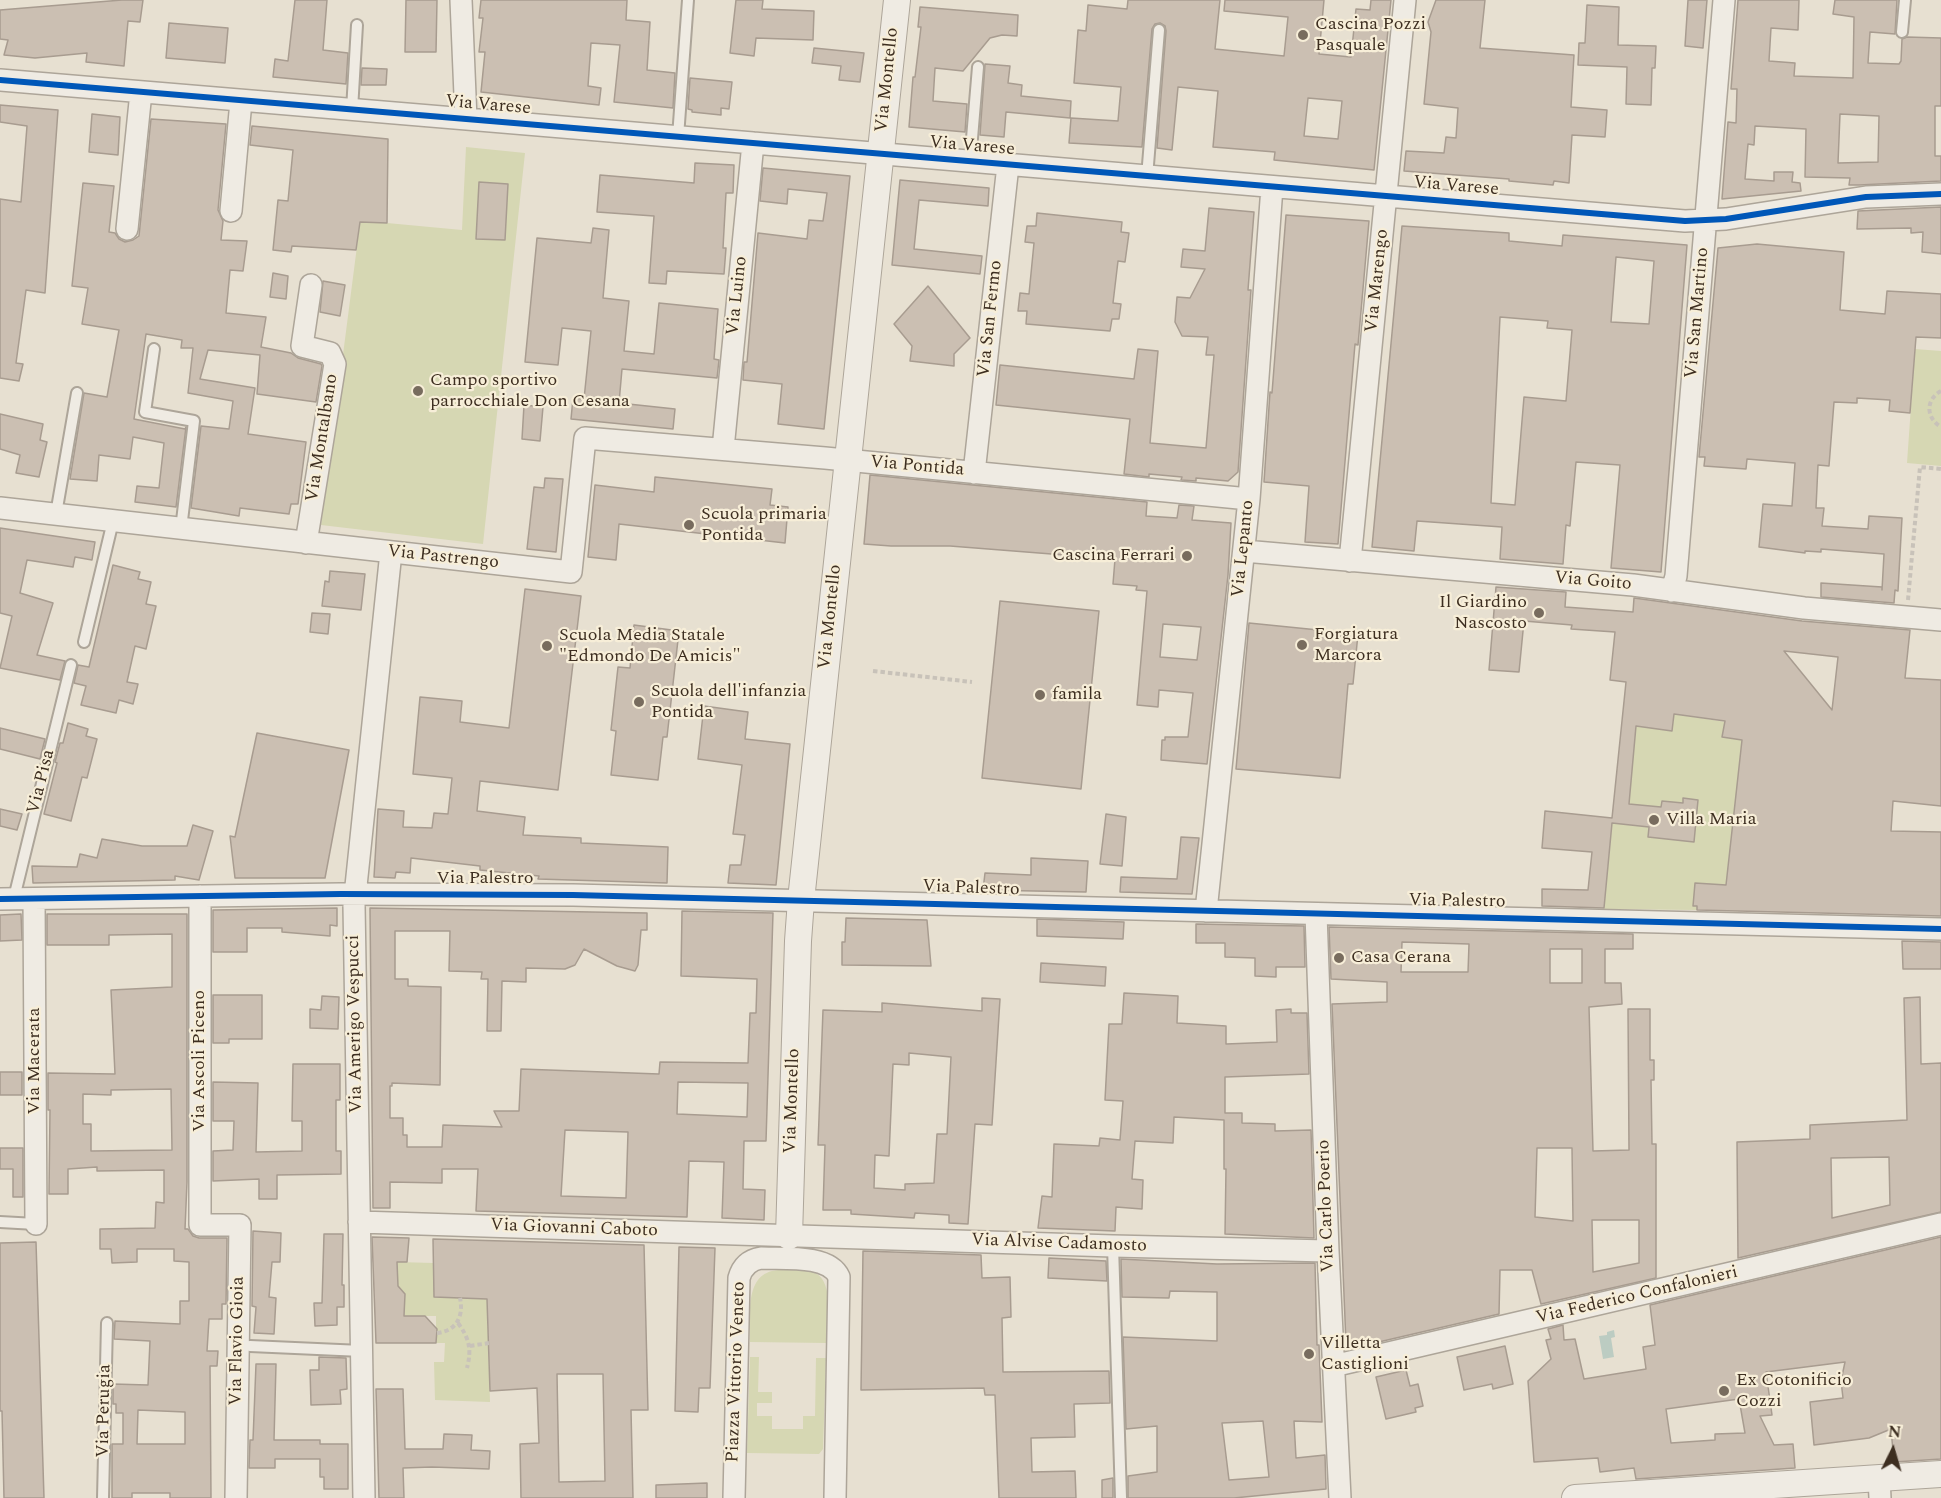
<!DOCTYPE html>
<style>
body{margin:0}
#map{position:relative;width:1941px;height:1498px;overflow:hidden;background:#e7e0d1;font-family:Spectral,serif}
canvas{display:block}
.north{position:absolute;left:1863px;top:1420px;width:60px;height:60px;-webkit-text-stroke:4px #f7eed8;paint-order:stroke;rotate:5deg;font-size:16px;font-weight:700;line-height:24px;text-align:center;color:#3d2e20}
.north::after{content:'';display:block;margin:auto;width:21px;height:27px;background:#3d2e20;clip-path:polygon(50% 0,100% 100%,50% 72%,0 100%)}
</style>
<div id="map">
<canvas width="1941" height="1498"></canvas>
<div class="north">N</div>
</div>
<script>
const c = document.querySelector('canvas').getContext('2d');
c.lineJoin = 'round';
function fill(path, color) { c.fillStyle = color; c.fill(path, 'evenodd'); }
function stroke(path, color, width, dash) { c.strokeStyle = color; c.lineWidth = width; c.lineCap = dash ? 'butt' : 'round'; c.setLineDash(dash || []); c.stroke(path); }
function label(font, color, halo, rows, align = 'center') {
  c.font = font + ' Spectral,serif'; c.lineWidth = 4.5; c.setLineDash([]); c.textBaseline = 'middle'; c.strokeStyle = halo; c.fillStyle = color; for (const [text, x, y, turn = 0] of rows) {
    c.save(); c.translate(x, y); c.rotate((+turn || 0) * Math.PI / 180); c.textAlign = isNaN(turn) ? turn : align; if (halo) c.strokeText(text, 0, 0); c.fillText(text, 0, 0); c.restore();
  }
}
const green = new Path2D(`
 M466,147L525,153L483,544L321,525L360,223H387L462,230Z
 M1915,349L1941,351V466L1907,463Z
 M1674,714L1745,725L1726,885L1695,883L1693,906H1697V910L1604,909L1612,823L1649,827L1648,836L1694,841L1698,800L1683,798V803L1662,801L1661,807L1614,803L1631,777L1636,726L1672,731Z
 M397,1262L434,1263V1297L487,1299L490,1402L435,1400L434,1362H444L445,1343H436V1316H404L405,1294L398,1286Z
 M778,1270C790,1270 805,1268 815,1273C835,1282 827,1325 827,1343L750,1342C751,1316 743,1273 778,1270Z
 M750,1357H759L758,1392H772V1403H757V1416H772V1429H803V1416H815L816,1358H826L823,1449L819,1454L747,1453Z`);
const water = new Path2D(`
 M1614,1330L1615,1337L1611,1338L1614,1357L1603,1359L1599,1336L1607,1335V1332Z`);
const building = new Path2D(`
 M122,0H143L140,22L128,21L124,66L86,62L87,53L35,58L4,55L8,40L0,39V10Z
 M295,0H327L323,50L348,53L346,84L273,77L275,59L288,61Z
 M406,0H437L436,52H405Z
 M481,0H627L626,20L650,22L647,70L675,73L673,108L614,102L620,45L591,43L588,86L601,88L599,105L481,92L485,52H479L483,18H479Z
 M736,0H763L762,9L814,11L813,40L756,38L754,56L730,53Z
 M1128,0H1220L1215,49L1284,56L1288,17L1224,11L1225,0H1324L1319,54L1351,57L1356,9L1370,10L1371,0H1391L1374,170L1274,160L1275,152L1213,147L1218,91L1178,87L1172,150L1157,148L1166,31L1165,26L1160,23L1155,24L1152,29L1142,147L1069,143L1071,118L1118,121L1121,87L1074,83L1078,30L1086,31L1088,5L1127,9ZM1308,98L1342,101L1338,139L1304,136Z
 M1436,0H1485L1480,48L1574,55L1571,107L1607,110L1605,137L1572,135L1569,183L1554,181L1553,185L1509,181V179L1404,171L1406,151L1444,153L1446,137L1456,138L1458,108L1424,104L1431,32L1428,22Z
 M1688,0H1707L1703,48L1685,46Z
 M1738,0H1799L1798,30L1771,28L1769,61L1795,63L1794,76L1853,78L1854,17L1833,14L1835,0H1897L1895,34L1870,32L1868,63L1899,64L1901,61L1902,39L1907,37L1941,38V106H1935V156H1941V181L1859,185H1849L1850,178L1805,177L1806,129L1755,126L1754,145L1748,144L1745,179L1774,181V172H1793L1792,182L1800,183L1801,191L1722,199L1728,122L1736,123L1737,89H1731ZM1840,114L1879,116L1878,162L1838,163Z
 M1587,5L1619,7L1618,45L1656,46L1655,68H1652L1651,105L1626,104L1627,67L1578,65L1579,43H1585Z
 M920,7L1018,15L1017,36L1002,35L990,38L963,71L935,68L933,101L967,104L965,132L909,127L913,77H915L921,27H918Z
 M169,23L228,28L225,63L166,58Z
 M814,48L864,53L860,82L839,80L841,66L812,63Z
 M985,64L1010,66L1008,83L1022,85L1021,96L1071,101L1070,118L1006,112L1004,137L980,135Z
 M362,68L387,69L386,85H361Z
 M690,78L732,82L729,109L721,108V115L692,112V110L688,109Z
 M0,105L58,110L45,293L26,290L16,363L23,364L19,381L0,378V199L21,202L27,126L0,122Z
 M92,114L120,117L118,155L89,152Z
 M151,119L226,124L218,210L223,221L221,240L247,241L243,271L230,270L226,313L266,317L261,347L291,353L298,358L321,364L322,366L316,402L257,394L260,355L208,350L200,379L255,388L248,434L306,442L298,504H291L289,514L240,508L239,516L191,508L201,426L229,429L233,401L188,393L193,348H181L182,340L146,334L134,419L185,429L186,427L176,507L135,502L137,486L159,488L164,443L133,437L130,459L99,455L97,481L70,479L84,393L107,397L119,330L82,324L88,288L72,286L83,183L114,186L109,232L115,233L119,239L125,242L133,240L139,236Z
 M252,126L388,139L387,223L360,222L356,250L292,246L291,252L273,250L278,200L288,201L293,150L250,145Z
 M695,163L734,165L733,193H726L723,248H726L724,274L667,271L666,284L649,283L654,216L597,212L600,175L694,183Z
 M763,168L850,176L824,429L778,424L782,384L743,380L744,362H747L758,233L807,239L809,220L823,221L827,193L788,189L787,204L760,201Z
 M900,180L989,188L988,206L919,200L914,249L982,256L980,274L892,265Z
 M479,182L508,184L505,240L476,239Z
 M1941,207V254L1922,252L1923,232L1911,233V228L1857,229L1858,211Z
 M1209,208L1254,212L1248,290H1251L1238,472L1228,481L1196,478V481L1181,480L1182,477L1149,474V477L1124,474L1130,419L996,405L1000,365L1134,379L1138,349L1158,351L1150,443L1206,448L1214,355H1206L1208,337L1182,336L1175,322L1177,297L1190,298L1205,269L1181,267L1183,249L1205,251Z
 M1037,213L1122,222L1121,232L1129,233L1125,262L1118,261L1113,303L1121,304L1119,319H1112L1110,331L1026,324L1027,311H1018L1020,293L1029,294L1034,243L1025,242L1027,226H1036Z
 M1286,215L1369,221L1358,345L1355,344L1338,544L1305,542L1309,486L1264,482L1270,392L1272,393Z
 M1402,226L1509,233V241L1562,246L1563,235L1687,245L1661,572L1611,568L1620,465L1576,462L1570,526L1566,525L1563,564L1500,559L1502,527L1417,521L1414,551L1372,547ZM1616,257L1654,261L1649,324L1611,322ZM1500,317L1548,321L1547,328L1572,330L1566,401L1524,397L1515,505L1491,503Z
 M593,228L609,230L603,298L629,301L624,351L654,354L659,303L718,309L714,359L719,360L717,378L622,369L619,403L675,409L673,429L571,419L573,398L584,399L591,331L562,328L558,365L525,362L537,238L591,243Z
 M1757,244L1844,252L1840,310L1885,314L1887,291L1941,294V338L1916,337L1910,413L1889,411L1890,400L1857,398V403L1834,402L1829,466L1818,465L1816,508H1824L1822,526L1868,529L1869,516L1902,518L1898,591L1895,590L1894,603L1821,597V583L1882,587V590L1884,554L1821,549V552L1805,551V553L1759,547L1763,504L1792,506L1795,463L1747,459L1746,469L1704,466L1705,457H1699L1718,248Z
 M273,273L288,276L286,299L270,297Z
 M323,281L345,285L340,316L320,312Z
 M928,286L970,338L954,354V366L910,361L912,346L894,324Z
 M524,405L543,407L540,441L522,439Z
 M0,414L43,424L40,440L47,442L39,477L16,473L20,455L0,449Z
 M870,475L1147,502L1146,516L1177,518L1179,505L1194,506L1192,520L1231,523L1228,575L1207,764L1161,760L1162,740H1165V737H1188L1193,693L1159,690L1158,707L1137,705L1147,591L1136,590L1137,586L1113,584L1115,559L950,546H891L864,544ZM1163,624L1201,627L1197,660L1160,657Z
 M655,477L772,489L770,505L788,507L785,543L619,524L616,560L588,557L595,485L654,492Z
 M545,478L563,479L556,552L527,549L534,487L544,488Z
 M0,528L95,542L92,560L75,557L73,567L27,560L20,593L53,603L37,655L65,661L60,680L0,668L12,616L0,613Z
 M113,565L140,572L138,579L151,582L146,604L156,606L146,649L135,646L127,682L138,684L133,704L119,700L116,713L81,705L86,686L74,683L78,665L89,667Z
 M330,571L365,574L361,610L322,606L325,581L329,582Z
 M1496,587L1566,592L1565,607L1633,612L1634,598L1802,621L1910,630L1905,678L1941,680V806L1893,801L1891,831L1941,832V916L1697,910V906H1693L1695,883L1726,885L1742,740L1722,737L1725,721L1674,714L1672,731L1636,726L1629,804L1661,807L1662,801L1683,803V798L1698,800L1694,842L1648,837L1649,827L1612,823L1604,908L1542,906V889L1588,890L1592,852L1542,848L1545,811L1612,818L1626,682L1610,680L1615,632L1571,629L1572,625L1524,621L1519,672L1489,670ZM1784,651L1838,657L1832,710Z
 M525,589L581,596L558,790L480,781L477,811L525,817L523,835L581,838V843L668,847L667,883L538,879L539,876L480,870V866L411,858L410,873L396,872L395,878L374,877L378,809L404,811L403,827L432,828L434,813L448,814L452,778L413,774L420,697L462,701L460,722L509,728Z
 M1000,601L1099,611L1081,789L982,778Z
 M312,613L330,614L328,634L310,632Z
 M1249,623L1358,634L1353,684H1348L1340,778L1236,769Z
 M634,625L679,631L667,737H663L658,780L611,775L616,731L611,730L618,667L630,668Z
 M704,706L748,712L745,739L790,744L776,885L728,883L730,865H741L745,835L733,834L742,765L698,759Z
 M68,723L88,729L86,736L97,739L87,778L82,777L71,821L44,814L57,763L55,762L60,743H63Z
 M0,728L45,739L40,759L0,749Z
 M257,733L349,750L325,878H235L230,836L235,837Z
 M0,809L22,814L17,830L0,826Z
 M1106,814L1126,817L1122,866L1100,864Z
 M193,825L213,831L199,880L175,876V880L33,883L32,866L77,867L80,854L97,858L102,839L142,846H187Z
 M1181,837L1199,838L1192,894L1120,892L1121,877L1177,879Z
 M1031,858L1088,861L1086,892L983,890L985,873L1031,875Z
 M337,908V926L330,925V936L282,932V928H247V952H213V910Z
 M370,908L647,913V930H641L638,965L635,971L617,966L584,949L575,965L565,969L526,968V982L502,981L501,1031H487L488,979H481L482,972L449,971L450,931H395V979H408V986L441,987L440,1085L392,1083V1086H390V1118H403V1135H407V1147H442L443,1125L502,1127L494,1111H519L521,1069L659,1074L660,1062L748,1063L750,1013H756L757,979L681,976L682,911L773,913L766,1141H744L743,1189L765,1190L764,1220L722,1218L724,1162L689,1161L687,1217L476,1211L478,1169H442V1183L390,1182V1208H373ZM678,1082L748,1083L747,1117L677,1114ZM565,1130L628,1132L626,1198L561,1196Z
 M21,914L22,940L0,941V915Z
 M47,914H187V1182L185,1229H188L193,1236L199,1238H227L226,1304H222V1319H209L207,1351H218L217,1366H210L211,1498H170V1493H132V1498H112V1444H123V1413H116V1404H113V1384L148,1385L150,1341L114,1339L115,1321L180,1324V1301H189V1262L174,1261V1249H137V1262L112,1263L111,1249H100V1229L155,1228L156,1202L164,1203V1170L97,1171V1167L68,1169V1194H49L50,1110H48V1073L115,1074L111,990L172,987V934L109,935V945H47ZM171,1089L172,1150L91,1151V1124H83V1094L111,1095V1090ZM138,1410L185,1412V1444H137Z
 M846,918L927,920L931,966L842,965V942H845Z
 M1037,919L1124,922L1123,939L1037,936Z
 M1196,924L1304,926L1305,967H1276V977L1255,976V958L1225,957V943H1196Z
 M1329,927L1633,934V949H1605V983H1621L1622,1004L1589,1007L1593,1151L1629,1150L1628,1009H1650V1060H1654V1080H1651L1652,1144H1656V1278L1541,1304L1532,1270H1500L1499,1314L1353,1348L1346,1343L1332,1004L1387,1002V982L1331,979ZM1402,942L1469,944L1468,972H1401ZM1550,949H1582V983H1550ZM1537,1148H1572L1573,1221L1535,1217ZM1592,1220H1639V1263L1593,1272Z
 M1902,941L1941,942V969H1903Z
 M1041,963L1106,967L1105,986L1040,982Z
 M1124,993L1178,996L1177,1023L1226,1026V1044L1277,1042L1276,1010L1291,1009V1013H1307L1309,1074L1225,1077V1113H1242V1123L1275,1124V1131L1311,1130L1314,1238L1225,1234L1226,1169H1224V1120L1174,1117L1173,1143L1135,1141L1132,1179L1143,1180L1142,1209L1116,1207L1115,1231L1038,1228L1042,1196L1052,1197L1054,1144L1099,1146L1100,1138L1120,1140L1123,1101L1105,1100L1109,1024H1122Z
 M213,995H262V1039H229V1043H213Z
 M322,996L339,997L338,1029L310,1028V1009L321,1010Z
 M1920,997L1921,1064L1941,1063V1212L1738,1258L1737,1142L1810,1139V1125L1907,1120L1904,998ZM1889,1157L1890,1205L1832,1218L1831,1158Z
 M982,998L1000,999L992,1125L975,1124L968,1224L949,1223V1215L915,1213L914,1218L851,1214V1210H823L825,1145H818L823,1010L882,1012V1003L982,1011ZM909,1053L951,1057L947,1134H937L934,1183L905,1184V1190L874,1188L875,1155L889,1156L893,1064L909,1065Z
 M293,1064H340V1100H336V1151H341V1174L277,1175V1199H259V1179L213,1181V1151L233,1150L234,1121H213V1082L258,1083L256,1152L302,1151V1121H292Z
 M0,1072H22V1095H0Z
 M0,1148H23V1197H13V1169H0Z
 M253,1231L281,1233L280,1262H272L269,1297L276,1298L274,1334L254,1333L256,1307L252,1306Z
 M324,1234H343L342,1285H344V1307H337V1325L315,1326L314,1303H322Z
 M372,1237L409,1238L407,1262H397L398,1286L405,1294L404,1316H425L437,1329L436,1343H376Z
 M1941,1237V1459L1894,1462L1891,1429L1869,1438L1814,1445L1810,1402L1843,1398L1841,1381L1845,1362L1766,1372L1772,1415L1760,1416L1774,1445L1793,1444L1795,1468L1636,1479L1634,1468L1600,1472L1598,1458L1534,1462L1528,1381L1551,1359L1546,1340L1551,1339L1548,1329L1563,1325L1564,1340L1575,1339L1584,1379L1646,1369L1643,1347L1655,1345L1650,1305ZM1739,1399L1745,1433L1715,1434V1440L1671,1443L1666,1409Z
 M433,1239L644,1245L648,1410H631L633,1498H521L520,1444L539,1443L537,1388L490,1391L487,1299L434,1297ZM557,1374H603L605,1481L559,1482Z
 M36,1242L44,1498H4L2,1411H0V1243Z
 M679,1247L715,1248L710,1388H699L698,1412L675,1411Z
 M863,1251L981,1255L982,1278L1010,1277L1011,1317L1002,1318L1003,1372L1109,1371L1110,1403L1074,1404L1075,1437L1031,1438L1032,1472L1075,1471L1076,1498H999L995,1395H985L984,1388L861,1390Z
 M1049,1258L1106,1261L1107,1281L1048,1278Z
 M1121,1259L1217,1264L1315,1263L1317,1345H1319L1322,1422L1294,1421L1296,1458L1325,1455L1326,1489L1234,1498H1128V1476L1157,1472V1426L1126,1429L1123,1337L1217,1341V1292L1170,1291L1169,1298L1122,1297ZM1263,1421L1269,1477L1229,1480L1222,1423Z
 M1505,1346L1513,1384L1493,1389L1492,1384L1464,1390L1457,1357Z
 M319,1357L346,1358L347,1389L340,1390L341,1404L311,1405L310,1370H319Z
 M256,1364H276L274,1440H320V1444H348V1489H324V1477H320V1459H275V1468H249L250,1440H253Z
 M1406,1370L1410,1386L1418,1384L1423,1406L1415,1408L1416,1412L1386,1419L1376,1377Z
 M376,1389H403L405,1449H443L444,1434L472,1435L471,1450L490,1451L489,1469L432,1467L403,1468L404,1498H379Z
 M1113,1478V1498H1102V1480Z
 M707,1483V1498H656V1485Z`);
const path = new Path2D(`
 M1941,391C1925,400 1926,418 1941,427
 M1908,600L1920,467L1941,469
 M873,671L972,682
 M458,1323C469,1338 472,1349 467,1368
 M437,1333C456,1331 464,1317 460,1298
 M470,1346L489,1343`);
const service = new Path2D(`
 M1902,32L1905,0
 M352,110L357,25
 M678,137L688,0
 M970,162L978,67
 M1147,177L1159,30
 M154,349L145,412L194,421L181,529
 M56,514L77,393
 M84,642L113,521
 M14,898L71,665
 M0,1222L36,1224
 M1113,1246L1121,1498
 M250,1346L362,1351
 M103,1498L107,1323`);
const minor = new Path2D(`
 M461,0L466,119
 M0,80L1685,221L1726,219L1866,197L1941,194
 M231,211L241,101
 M127,229L141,92
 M723,449L753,143
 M974,473L1008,165
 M0,508L571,572L585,438L825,458L1249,499
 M306,543L335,364L330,353L302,346L311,285
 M1244,551L1633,585L1804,608L1941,620
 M1350,561L1405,0
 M1672,591L1676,576L1724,0
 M200,896V1225H240L236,1498
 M0,899L341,894L573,895L1941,929
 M34,899L36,1224
 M1206,911L1249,499L1272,187
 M1316,914L1328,1251L1340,1498
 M359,1222L1113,1246L1328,1251
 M1333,1366L1941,1224
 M1879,1478L1880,1498
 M364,1498L354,905L391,552
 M734,1498L739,1278C742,1267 749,1260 761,1258C783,1259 829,1254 839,1277L835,1498`);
const tertiary = new Path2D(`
 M789,1236L798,941L801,900L897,0
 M1575,1498L1941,1474`);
const cycleway = new Path2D(`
 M0,80L1685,221L1726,219L1866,197L1941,194
 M0,899L341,894L573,895L1941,929`);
const markers = [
 [1303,35,6,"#786c5e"],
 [418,391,6,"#786c5e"],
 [689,525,6,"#786c5e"],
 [1187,556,6,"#786c5e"],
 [1539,613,6,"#786c5e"],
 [1302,645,6,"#786c5e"],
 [547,646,6,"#786c5e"],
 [1040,695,6,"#786c5e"],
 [639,702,6,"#786c5e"],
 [1654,820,6,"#786c5e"],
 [1339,958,6,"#786c5e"],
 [1309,1354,6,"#786c5e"],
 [1724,1391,6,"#786c5e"]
];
const poiNames = [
 ["Cascina Pozzi",1315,25],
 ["Pasquale",1315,46],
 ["Campo sportivo",430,381],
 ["parrocchiale Don Cesana",430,402],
 ["Scuola primaria",701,515],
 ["Pontida",701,536],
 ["Cascina Ferrari",1175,556,"right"],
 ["Il Giardino",1527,603,"right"],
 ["Nascosto",1527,624,"right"],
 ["Forgiatura",1314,635],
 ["Marcora",1314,656],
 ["Scuola Media Statale",559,636],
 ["\"Edmondo De Amicis\"",559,657],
 ["Scuola dell'infanzia",651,692],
 ["Pontida",651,713],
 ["famila",1052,695],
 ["Villa Maria",1666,820],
 ["Casa Cerana",1351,958],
 ["Villetta",1321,1344],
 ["Castiglioni",1321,1365],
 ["Ex Cotonificio",1736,1381],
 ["Cozzi",1736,1402]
];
const streetNames = [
 ["Via Montello",888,80,-84],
 ["Via Varese",488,106,5],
 ["Via Varese",972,147,5],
 ["Via Varese",1456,187,5],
 ["Via Marengo",1378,281,-84],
 ["Via Luino",738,296,-84],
 ["Via San Martino",1698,313,-85],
 ["Via San Fermo",991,319,-84],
 ["Via Montalbano",323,438,-81],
 ["Via Pontida",917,467,5],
 ["Via Lepanto",1244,549,-84],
 ["Via Pastrengo",443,558,6],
 ["Via Goito",1593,582,5],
 ["Via Montello",831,617,-84],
 ["Via Pisa",42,782,-76],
 ["Via Palestro",485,879],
 ["Via Palestro",971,889,2],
 ["Via Palestro",1457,902,1],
 ["Via Amerigo Vespucci",356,1024,-91],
 ["Via Macerata",35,1061,-90],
 ["Via Ascoli Piceno",200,1061,-90],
 ["Via Montello",793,1101,-88],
 ["Via Carlo Poerio",1327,1206,-92],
 ["Via Giovanni Caboto",574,1229,2],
 ["Via Alvise Cadamosto",1059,1244,2],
 ["Via Federico Confalonieri",1637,1296,-13],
 ["Via Flavio Gioia",238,1341,-89],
 ["Piazza Vittorio Veneto",737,1372,-88],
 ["Via Perugia",105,1411,-89]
];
fill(green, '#d6d7b3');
fill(water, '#bcccc2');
fill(building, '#cbbfb2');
stroke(building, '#a89c90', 1.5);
stroke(service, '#ada599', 14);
stroke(minor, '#ada599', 24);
stroke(tertiary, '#ada599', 28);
stroke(path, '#c8c2b9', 4, [4.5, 3]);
stroke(service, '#efebe3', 10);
stroke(minor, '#efebe3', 21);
stroke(tertiary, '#efebe3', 26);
stroke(cycleway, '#0057b8', 6);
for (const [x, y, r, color] of markers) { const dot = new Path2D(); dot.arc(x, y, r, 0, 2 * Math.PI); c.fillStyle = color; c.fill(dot); stroke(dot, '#f7eed8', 2); }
label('18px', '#3d2e20', '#f7eed8', poiNames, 'left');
label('18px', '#3d2e20', '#f7eed8', streetNames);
</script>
